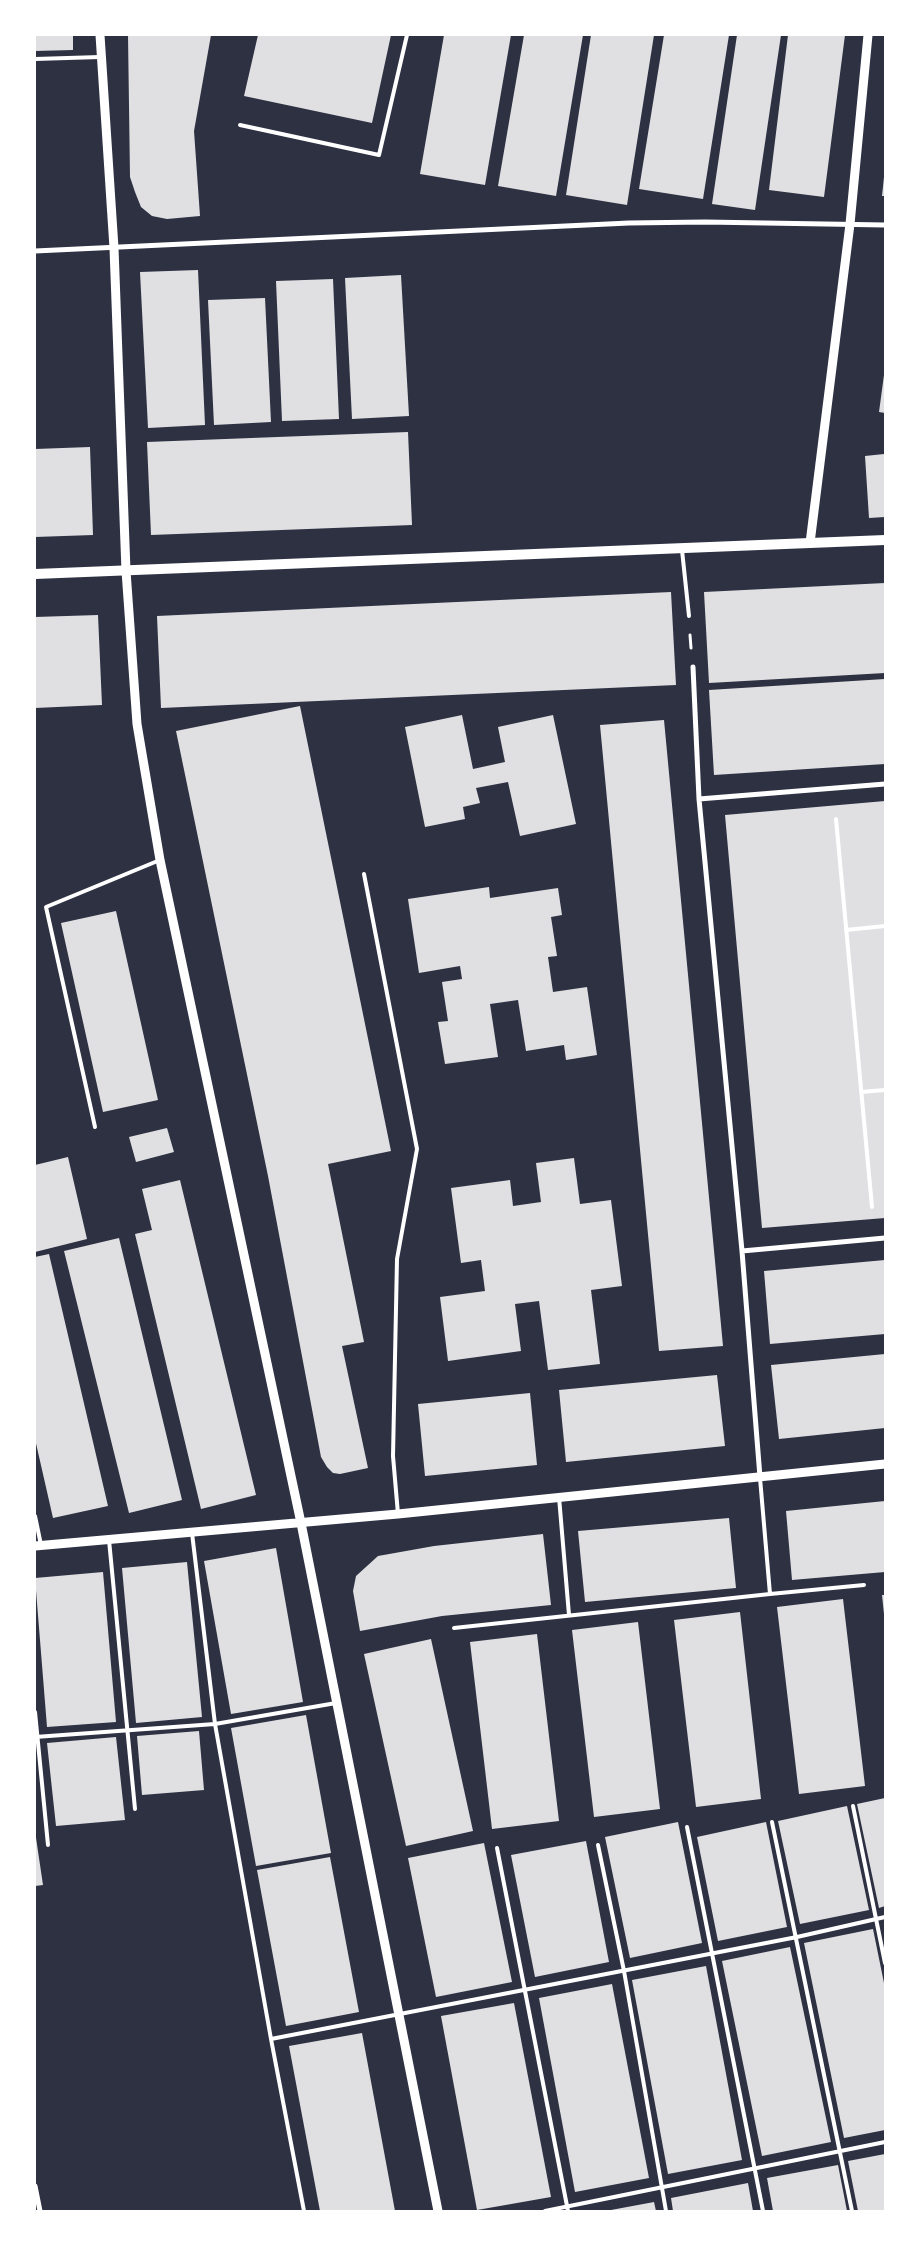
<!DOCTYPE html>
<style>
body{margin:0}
#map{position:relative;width:920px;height:2246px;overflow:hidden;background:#2d3142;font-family:"Open Sans",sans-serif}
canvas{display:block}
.frame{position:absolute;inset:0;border:36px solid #fff;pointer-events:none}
</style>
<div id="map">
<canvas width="920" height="2246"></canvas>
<div class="frame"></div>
</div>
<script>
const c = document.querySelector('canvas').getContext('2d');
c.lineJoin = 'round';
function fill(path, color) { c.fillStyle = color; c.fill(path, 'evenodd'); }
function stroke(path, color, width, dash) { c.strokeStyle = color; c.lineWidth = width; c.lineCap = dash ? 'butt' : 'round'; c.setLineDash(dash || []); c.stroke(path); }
const building = new Path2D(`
 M35,35H73V50L35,51Z
 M128,35H211L194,131L200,216L167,219L152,216L141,207L135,192L130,177Z
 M258,35H391L372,123L244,96Z
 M444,35H511L485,185L420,174Z
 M524,35H583L556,196L498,186Z
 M591,35H654L627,205L566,195Z
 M664,35H729L703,199L639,189Z
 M737,35H781L755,210L712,204Z
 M788,35H845L824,197L769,190Z
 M884,177H885V196H882Z
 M198,270L205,425L148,428L140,272Z
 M401,275L409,416L352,419L345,278Z
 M333,279L339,419L282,421L276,281Z
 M265,298L271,422L214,425L208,300Z
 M884,375H885V413L879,412Z
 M408,432L412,525L151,535L147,442Z
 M90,447L93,535L35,537V449Z
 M884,454L885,517L869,518L865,456Z
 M885,583V673L709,683L704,592Z
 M671,592L676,685L161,708L157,616Z
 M98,615L102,705L35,708V617Z
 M885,679V764L714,775L709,690Z
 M300,706L391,1151L328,1164L364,1342L342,1346L368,1468L340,1474L333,1473L327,1467L321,1457L268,1176L176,731Z
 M462,715L473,769L505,762L498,727L553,715L576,824L520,836L508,782L476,788L480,803L463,807L465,819L425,827L405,727Z
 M664,720L723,1346L659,1351L600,725Z
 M885,801V1218L762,1228L725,815Z
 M489,887L490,898L558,888L562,915L551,917L557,956L548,957L553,992L587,987L597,1055L566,1060L564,1045L526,1051L518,1000L490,1004L498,1057L445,1064L438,1022L448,1021L442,982L462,979L460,966L419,973L408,899Z
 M116,911L158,1100L103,1112L61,923Z
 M167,1128L174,1152L136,1162L129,1137Z
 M68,1157L87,1239L35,1252V1165Z
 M574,1158L580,1204L611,1200L622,1286L591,1290L600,1364L548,1370L539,1301L515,1304L521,1351L448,1361L440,1297L485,1291L481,1260L461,1263L451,1188L510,1180L513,1206L541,1202L536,1163Z
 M180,1180L256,1495L201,1509L135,1234L152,1230L142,1189Z
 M119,1238L182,1500L129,1513L64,1251Z
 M49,1254L108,1506L53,1518L35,1439V1257Z
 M885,1260V1334L770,1344L764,1271Z
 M885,1354V1428L779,1439L771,1365Z
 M717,1375L725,1446L566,1462L559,1390Z
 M530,1393L537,1465L425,1476L418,1404Z
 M885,1501V1572L792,1580L786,1511Z
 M729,1518L736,1588L585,1602L578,1531Z
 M543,1534L551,1605L442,1616L360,1631L353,1591L356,1576L378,1556L434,1546Z
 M276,1548L303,1702L231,1714L204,1561Z
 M187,1562L202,1717L136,1723L122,1568Z
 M103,1572L116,1722L47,1727L35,1578Z
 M882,1595H885V1614H884Z
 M843,1599L865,1786L799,1794L777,1607Z
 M740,1612L761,1799L696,1807L674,1620Z
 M638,1622L660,1809L594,1817L572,1630Z
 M537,1634L559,1821L492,1829L470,1642Z
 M431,1639L473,1831L406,1846L364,1654Z
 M306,1715L331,1853L256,1866L231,1728Z
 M199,1731L204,1790L142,1795L137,1736Z
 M116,1737L125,1820L56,1826L47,1743Z
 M885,1798V1906L879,1908L857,1804Z
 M847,1806L869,1910L800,1924L778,1821Z
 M678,1822L702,1943L630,1958L605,1837Z
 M766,1822L787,1927L718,1941L697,1837Z
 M35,1831L43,1885L35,1886Z
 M586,1841L609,1962L535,1977L511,1855Z
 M484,1843L512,1982L436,1997L408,1858Z
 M330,1857L359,2012L286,2026L257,1870Z
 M873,1929L885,1988V2130L844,2138L804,1943Z
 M790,1947L831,2142L762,2156L722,1961Z
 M706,1966L742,2160L668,2174L632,1980Z
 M612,1984L649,2178L575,2192L539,1998Z
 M514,2003L551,2197L477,2210L441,2016Z
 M362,2033L395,2211H320L289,2046Z
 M885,2154V2211H858L848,2161Z
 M838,2165L847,2211H773L767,2178Z
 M748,2183L753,2211H673L671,2198Z
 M654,2202L656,2211H612L611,2210Z`);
const path = new Path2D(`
 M690,635L691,648`);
const service = new Path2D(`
 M35,59L100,57
 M240,125L379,155L407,35
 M682,550L689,616
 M836,819L872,1207
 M364,874L417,1149L397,1259L393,1456L398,1514
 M846,930L885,926
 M861,1092L885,1090
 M95,1127L46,907L160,860
 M559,1497L569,1615
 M35,1516L41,1545
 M192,1533L215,1724L271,2039L304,2211
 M109,1540L135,1809
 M770,1594L864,1585
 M454,1628L770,1594L760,1478
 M35,1712L48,1845
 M35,1737L215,1724L336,1703
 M853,1806L885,1963
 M772,1822L852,2211
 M687,1827L763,2211
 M598,1845L624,1971L666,2211
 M497,1848L568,2211
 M271,2039L797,1937L885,1917
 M545,2211L885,2142`);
const minor = new Path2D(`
 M35,251L629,223L705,222L885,225
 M693,667L699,799L742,1251L885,1238
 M699,799L885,784
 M742,1251L760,1477
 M35,2186L40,2211`);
const tertiary = new Path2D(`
 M100,35L114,248L126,571L137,724L160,860L301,1523L438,2211
 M810,543L850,224L868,35
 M35,1546L398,1514L885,1464`);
const secondary = new Path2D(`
 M35,574L885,540`);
fill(building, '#e0e0e3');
stroke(path, '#fff', 3);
stroke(service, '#fff', 4);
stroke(minor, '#fff', 5);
stroke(tertiary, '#fff', 9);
stroke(secondary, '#fff', 10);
</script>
